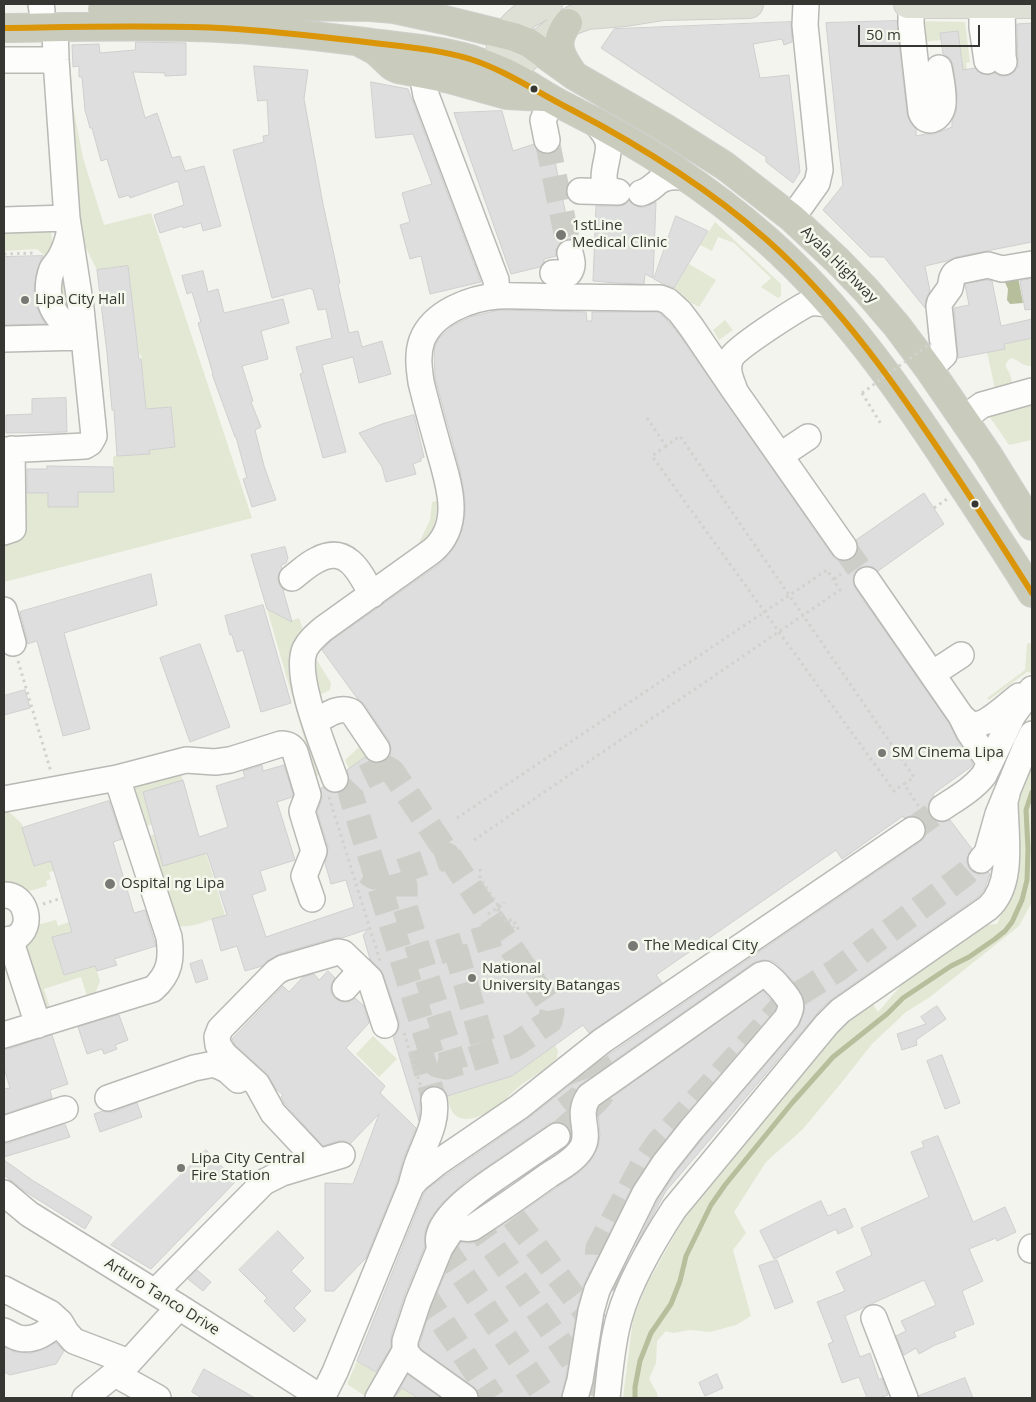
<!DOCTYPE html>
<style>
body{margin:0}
#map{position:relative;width:1036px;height:1402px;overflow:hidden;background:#f3f4ee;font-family:"Open Sans",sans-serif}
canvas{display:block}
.frame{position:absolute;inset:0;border:5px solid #363732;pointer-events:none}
.scale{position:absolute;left:858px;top:25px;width:122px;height:22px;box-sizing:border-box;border:2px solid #363732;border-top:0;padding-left:6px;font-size:15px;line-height:18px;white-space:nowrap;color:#363732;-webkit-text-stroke:4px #f4f7eb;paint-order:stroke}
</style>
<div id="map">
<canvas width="1036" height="1402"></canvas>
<div class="frame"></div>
<div class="scale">50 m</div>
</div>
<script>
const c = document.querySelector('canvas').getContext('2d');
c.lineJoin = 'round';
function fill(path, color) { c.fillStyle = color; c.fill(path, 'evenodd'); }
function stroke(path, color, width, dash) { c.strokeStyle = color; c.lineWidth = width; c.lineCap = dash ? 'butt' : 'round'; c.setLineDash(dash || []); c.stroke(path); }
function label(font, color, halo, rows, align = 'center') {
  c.font = font + ' "Open Sans",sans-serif'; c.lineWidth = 5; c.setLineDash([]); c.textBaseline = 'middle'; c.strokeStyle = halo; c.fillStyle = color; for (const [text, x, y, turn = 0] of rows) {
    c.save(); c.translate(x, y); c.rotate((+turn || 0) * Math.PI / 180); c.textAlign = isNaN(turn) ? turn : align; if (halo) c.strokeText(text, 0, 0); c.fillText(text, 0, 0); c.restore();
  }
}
const green = new Path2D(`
 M920,21L965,22L970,62L966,63L970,89L967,102L958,31L940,33L941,40L919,42Z
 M62,45H69L73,106L83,158L104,225L151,213L252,518L4,582V468L13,493H48V507H78V492H114L113,458L114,456L149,454V450L175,447L171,407L148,409L146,407L141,355L139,354L128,266L97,270L84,244L81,233Z
 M715,222L781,284V296L778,298L761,287L771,278L734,243L718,237L712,251L700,245Z
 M51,230L53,251L45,274V256L37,249L4,251V231Z
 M689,264L716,280L699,307L672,292Z
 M62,269L75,316L58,306Z
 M725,320L733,330L719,340L713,330Z
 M1032,338V366C1020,366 1020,360 1011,358L1006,363V367L1010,374L1013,385L995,389L987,352L1005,349L1004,344Z
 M1032,398V440L1009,445L985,410Z
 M437,501C438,518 433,532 423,545L419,543L430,520L432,502Z
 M267,609L290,621L299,618L303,630L298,637L320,773L317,776H315Z
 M1029,643L1032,644V673L1027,672L989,700L987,698L1025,670L1027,644Z
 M313,654L331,683L330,690L320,695L322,699L320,700L311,655Z
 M359,747L361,748L368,755L349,769L345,760Z
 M1032,763V902L1019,926L930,997L906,1012L872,1044L842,1082L803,1129L766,1162L734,1212L746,1233L733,1250L751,1316L736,1325L710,1332L690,1330L673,1333L666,1331L657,1341L656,1363L649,1379L657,1393L658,1398H623L633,1319L646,1286L683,1220L852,1014L873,1004L878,1012L904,982L984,925L997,924L1013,888L1012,809Z
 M181,775L183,781L143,792L152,824L142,828L126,786Z
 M4,807L22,824L34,866L51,861L54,871L49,872L51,879L46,881L47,886L26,892L4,884Z
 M155,834L206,853L225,915C212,919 189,930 177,925L143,838Z
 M56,920L58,926L69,922L72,932L53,938L64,975L95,966L100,981L94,997L88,999L81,977L44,989L51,1011L46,1014L21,947L37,925Z
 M373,1036L397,1059L379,1077L356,1054Z
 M555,1045L558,1051L557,1058C545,1071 527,1079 514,1091C510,1094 507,1098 503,1102C493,1111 466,1127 454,1114C450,1110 449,1102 447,1096L512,1076Z
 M357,1361L377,1373L365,1396L347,1384Z
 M402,1388L418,1398H395Z`);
const water = new Path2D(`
 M1018,277L1023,303L1010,304L1007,300L1008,289L1004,280Z`);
const stream = new Path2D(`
 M635,1398V1387L640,1361L651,1333L671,1304L680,1281L686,1256L711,1205L725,1185L792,1103L833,1057L887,1014L903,998L951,966L969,957L995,939L1005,931L1012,922L1022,900L1027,880L1028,849L1026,810L1032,792`);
const building = new Path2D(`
 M897,21L907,114L911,124L916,129V136L926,134H934L952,127V121L956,112L957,94L953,65L950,58L943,54L940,33L958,31L963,70L975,68L982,74L989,75L995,73L999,76H1006L1013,73L1018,67L1017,24L1032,23V242L956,257L947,261L925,266L930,291L926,299L925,308L884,257H870L823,210L843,185L838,141L826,23Z
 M791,22L792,42L784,45L782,39L753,44L760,78L789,75L800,172L793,183L766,162V157L601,48L614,29Z
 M136,42L186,43V75L165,76V73L133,72L145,118L157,113L172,158L180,156L185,171L204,166L221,226L203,231L201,223L183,228L182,226L160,233L154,215L184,205L178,181L130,198L129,195L119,198L107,159L101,161L92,128H90L85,110L82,77H79V66L73,67L72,45L99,44L100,53L135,50Z
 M254,66L308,70L304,99L323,204L340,283L338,284L349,333L358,331L362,347L382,341L391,374L359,383L353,357L322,365L346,452L323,458L300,374L303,373L296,347L332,338L326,309L318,310L313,290H312L311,288L272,298L233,150L264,142L263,136L269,135L267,100L258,101Z
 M371,82L408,89L481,282L430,294L421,256L410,259L400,225L410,222L402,193L432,184L413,134L376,138Z
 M502,111L513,151L534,144L537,150L542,153L549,154L553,152L571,239H566L560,243L556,249V256L544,259V262L540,267L511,274L454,113Z
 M629,201L638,207H645L656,202L653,278L645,274L644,284L617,283L593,281L596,206H620L625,204Z
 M676,216L708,231L674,288L663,284L654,279Z
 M43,256L37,270L34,291L37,308L45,324L4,325V257Z
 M128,266L139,359H141L146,409L171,407L175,447L149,450L150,454L117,456L114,410H112L107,353L97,270Z
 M203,271L208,292L218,289L224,313L283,299L289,323L261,331L268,359L242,366L253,401L251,402L261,427L255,430L264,466L276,500L252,507L243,479L247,478L236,437H235L212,374H213L198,323L201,322L192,292L187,294L182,276Z
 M1032,279V309L1025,310L1020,281Z
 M987,280L992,281L1001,326L1032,319V338L1004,344L1005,349L958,358L954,308L969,305L965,284Z
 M499,310L586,312L587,321H592V312H657L660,313L669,322L680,336L832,555L838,560L846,561L853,558L857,553L858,546L856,540L924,493L944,524L878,571L873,567L866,566L859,568L854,573L853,582L855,588L949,723L957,740L973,764L972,766L933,794L934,796L929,802L928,809L930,816L936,821L943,822L950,820L972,849L967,858V864L971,871L978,874H985L988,872L990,874L984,890L978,897L832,999L822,1008L666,1191L635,1247L658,1200L676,1172L702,1139L798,1027L805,1010L803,996L794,982L777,964L772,961L764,960L758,961L753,963L581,1084L572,1096L569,1107V1118L571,1133L569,1127L563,1123L555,1122L549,1124L466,1181L441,1204L431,1217L425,1232V1246L404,1297L391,1336V1347L376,1372L357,1361L424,1193L427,1189L446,1175L527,1119L611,1053L920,842L925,837L926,829L924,822L919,817L911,816L904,818L903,816L842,859L836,850L656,975L662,983L589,1033L583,1025L512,1076L447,1096L445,1091L440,1087L432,1086L426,1088L421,1094L419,1121L393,1036L396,1034L399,1028V1021L383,974L380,969L370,959L363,935L368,929L342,938H334L279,954L269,960L262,966L245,971L237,946L221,951L212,919L227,915L207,853L163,866L143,792L183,780L199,837L228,827L216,786L245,777L243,771L262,765L263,771L284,765L293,794L292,797L277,802L295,860L260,871L266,890L252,895L266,937L354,907L346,880L331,884L325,863L327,856L328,847L317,812L322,799L321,788L324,787L326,790L332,793L340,792L346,788L349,782L347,770L365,757L371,762L378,763L385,761L390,756L391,748L389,741L364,704L357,698L322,650L332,640L441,563L455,546L462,530L465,515V499L460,470L435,378L434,352L435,346L439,338L452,326L470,317Z
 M66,398L67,432L6,433V415L32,414V399Z
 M414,415L424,457L421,458V461L413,464L416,474L386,482L382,467L359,433L382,424Z
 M47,466L113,467L114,492H78V507H48V493H27V469H47Z
 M285,547L288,558L286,563L281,565L282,569L279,573L278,579L280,586L284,590H283L292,622L267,609L251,555Z
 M151,574L157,605L64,633L90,729L63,736L37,641L27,644V639L20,612Z
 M263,605L291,703L261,712L243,650L237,652L232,635H230L225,616Z
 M200,644L230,727L190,742L160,658Z
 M25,690L30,708L4,715V696Z
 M109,801L122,839L113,842L134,913L145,910L156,946L114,959L117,965L97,971L95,966L64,975L52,937L72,932L51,861L34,866L22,828Z
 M202,960L208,979L196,983L190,964Z
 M328,971L335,978L331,986V992L335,998L343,1002H349L355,998L364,1006L369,1023L346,1048L385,1086L380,1093L416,1128L403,1160L397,1182L366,1258L334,1291H325V1183L353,1184L379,1114L350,1144L345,1141H338L323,1146L285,1104L281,1097L283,1095L276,1089L267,1074L235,1045L232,1039L283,986L289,992L303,977L314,974L319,980Z
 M763,991L776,1006L775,1010L680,1121L653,1155L632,1187L583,1286L577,1309L566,1377L561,1398H479L478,1392L473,1386L422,1350L419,1346L431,1307L453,1255L461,1242L470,1243L480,1240L581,1171L591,1160L598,1147L600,1135L598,1112L600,1106Z
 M937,1006L946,1019L916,1040L917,1045L902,1050L897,1034L926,1024L921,1017Z
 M119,1015L128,1040L115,1045L117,1049L104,1054L102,1049L87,1054L78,1027Z
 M52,1035L68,1084L50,1090L52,1098L4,1114V1089L10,1088L4,1068V1049H8Z
 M942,1055L960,1103L945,1109L927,1061Z
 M137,1103L142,1117L100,1132L94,1114L103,1111L106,1112H113Z
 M65,1124L70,1137L4,1157V1143H8Z
 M938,1136L973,1222L1005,1207L1016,1232L997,1241L996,1238L969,1249L983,1281L962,1291L974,1324L954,1332L956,1337L935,1345L919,1354L916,1348L904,1355L896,1336L906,1331L901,1321L936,1305L924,1280L845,1316L860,1357L870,1353L879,1380L882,1378L888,1395L879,1398H867L859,1377L842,1383L828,1344L833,1342L817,1302L845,1291L836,1272L872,1255L861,1228L929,1197L911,1152L924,1147L922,1142Z
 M206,1150L236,1181L151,1269L111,1245Z
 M4,1160L32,1180L92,1217L85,1229L26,1192L4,1175Z
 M821,1201L828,1216L845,1208L853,1227L838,1234L836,1229L774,1259L760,1231Z
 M278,1231L304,1258L291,1271L311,1291L294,1308L306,1320L294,1332L264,1301L267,1298L239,1270Z
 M777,1260L793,1302L775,1309L759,1266Z
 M197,1270L211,1282L203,1291L188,1279Z
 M56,1343L64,1351L56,1364L10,1375L4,1372V1347L15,1352L31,1353L41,1350Z
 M204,1369L255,1398H202L192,1392Z
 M717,1374L723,1388L705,1396L699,1383Z
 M408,1375L441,1398H418L402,1388L394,1398Z
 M965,1378L973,1398H919V1396Z`);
const minorTunnel = new Path2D(`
 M547,140L570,253
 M844,547L867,580
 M385,767L392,771L551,1007L552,1012L550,1021L515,1045L446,1067L437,1065L434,1062L351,795C350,789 351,785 356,781Z
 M912,830L942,808
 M366,872L374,877H384L447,855L455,870
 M401,872L405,886V907L456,1070
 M455,947L486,1054
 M439,952L501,933
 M420,1049L434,1100
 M565,1109C579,1098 590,1093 580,1075
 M557,1136C565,1128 574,1121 583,1113C604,1096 613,1087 597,1062
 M488,1210L501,1201L586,1313L597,1324L607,1329
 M473,1219L580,1371L589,1380L599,1386
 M443,1246L546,1398
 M620,1280C603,1274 595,1268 598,1248L642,1166L658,1143L786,1002L837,970L964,875L981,860
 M423,1293L493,1398`);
const path = new Path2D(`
 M4,254L36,253
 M862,393L881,424
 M647,418L666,446L680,436L914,777L904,784L921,810
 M666,446L652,456L894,791L904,784
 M934,508L947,499
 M834,579L841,574
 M18,661L51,772
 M329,797L380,961
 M457,818L827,570L840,590L474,840
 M480,869V878L498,905
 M43,904L62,898
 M498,908L507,922L512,919L518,928L515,930L509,922L506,924L496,907L503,902
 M488,914L505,903
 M404,1033L421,1087`);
const minor = new Path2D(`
 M41,4L42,11
 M911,4V24L921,112C927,128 942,117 943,104C944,92 941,79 939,68
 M982,4V27L987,61
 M1002,4L1003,56L1004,62
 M4,60H56
 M425,73L424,85L426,95L496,280L497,296
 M595,122C600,128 606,134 608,142C612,159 591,187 618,192
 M547,140L543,120L552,100
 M580,191L618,192
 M641,193C649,191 652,187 658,182C666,176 677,176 686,178
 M792,218L817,183L820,170L805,25L806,4
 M4,220L67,218
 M69,234C67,242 65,249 61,256C59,261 54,265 52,269C48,280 47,293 51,304C56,320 67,321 70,337
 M553,273H569C574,266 572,260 570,253
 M4,339L83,337
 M929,369L944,355L939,306L940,302L950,288L952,278L954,274L959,271L988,265L1002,269L1032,264
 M734,388C730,378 726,368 731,358C737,347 794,311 807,304C816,301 824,303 832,306
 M964,418L982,405L1032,391
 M4,450L85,446L90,443L94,436L81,308L67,218L56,60L55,28
 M781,455L808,437
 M4,532L13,529L12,449
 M292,578C300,572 308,564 317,560C347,544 360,572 372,595
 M867,580L961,716L969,732L990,763
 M4,610L13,643
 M932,674L961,655
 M961,716C964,719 967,722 971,724C985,728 1008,704 1019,696
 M315,722C326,716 339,705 352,712L377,749
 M335,779C325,750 293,676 305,649C309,641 316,635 323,629L432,551C465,523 447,480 438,446C432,424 426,403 421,382C419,368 417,354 422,340C433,312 471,298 498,296C519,295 539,297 560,297C593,297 626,298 660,298L668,301L680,312L692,328L734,390L844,547
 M4,799L117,778L186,760L215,762L230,760L281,744C289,744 292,746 295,752L308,795L302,811L303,815L314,851L304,876L312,899
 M942,808C957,798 973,789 984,775L1013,715L1032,689
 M981,860L987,853L998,814L1026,746L1032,734
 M4,895C26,894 35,927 15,938C12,939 7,940 4,941
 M10,939L38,1025
 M345,988L361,970
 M4,1035L153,989C170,974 172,959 169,937L117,778
 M108,1098L194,1068L214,1064L227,1070L238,1080
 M4,1129L65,1109
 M319,1162L273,1113L257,1084L224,1054L218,1045L217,1037L220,1029L276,972L283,968L338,952L343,953L370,979L385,1025
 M411,1186L417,1179L437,1163L519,1107L602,1041L912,830
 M4,1193L29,1214L179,1307L322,1398
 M440,1248L453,1228C460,1226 466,1230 472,1228C498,1211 524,1193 549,1175C560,1168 575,1160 582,1148C592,1131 575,1116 589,1096L761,975C762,975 764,974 765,974C769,975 789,997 790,1002C792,1008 789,1013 787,1018L691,1130L664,1164L645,1193L597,1290L591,1311L580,1380L575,1398
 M1031,1250L1032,1247
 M4,1289L50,1313L60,1322L66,1332L74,1341L129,1362
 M155,1292L264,1182L282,1173L342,1155
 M874,1318L905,1398
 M4,1331C9,1333 14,1337 19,1338C35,1342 48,1331 60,1322
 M117,1372L124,1379L158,1398
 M85,1398L129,1362L179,1307
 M322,1398L335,1372L411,1186C413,1178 415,1170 418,1162C425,1142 438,1122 434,1100
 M378,1398L405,1351
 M465,1398L412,1360L405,1351V1341L418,1302L440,1248C428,1220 490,1182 509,1169C525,1158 541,1147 557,1136
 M607,1398C610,1371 612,1341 620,1315C630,1280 654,1240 674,1209L827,1024L840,1011L988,908C1015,884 1005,834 1005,801L1007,794`);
const major = new Path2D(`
 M908,4H1032
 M497,69C500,35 516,16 548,4
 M502,71H508L516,67L541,43L561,27L573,20L587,15L625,12L663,6L749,4`);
const highway = new Path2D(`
 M103,9L267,6L371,7L394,9L445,20L514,37L529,43L575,76L665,128L725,166L792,218L837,260L867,291L897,326L929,369L988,455L1032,526
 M568,23C552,43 561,57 574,75
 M4,28C75,27 148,25 219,28C268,30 316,36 364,42C399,47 436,49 470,59C484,64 499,69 512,76C530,85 547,98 566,107C638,143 707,187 767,240C841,306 899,388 953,471C980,512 1007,552 1032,593
 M361,43L376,51L392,66L398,69L450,79L507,95L543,97`);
const pathBridge = new Path2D(`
 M862,393L931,343`);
const bus1 = new Path2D(`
 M4,28C76,27 148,25 219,28C266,30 312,36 358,41C395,46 434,48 470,59C507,71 538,93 572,110C641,146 708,188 767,240C841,306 898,388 953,471C980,511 1006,552 1032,593`);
const markers = [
 [534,89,4.5,"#363732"],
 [561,235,6,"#787974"],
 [25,300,5,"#787974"],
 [975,504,4.5,"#363732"],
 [882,753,5,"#787974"],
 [110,884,6,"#787974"],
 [633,946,6,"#787974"],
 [472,978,5,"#787974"],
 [181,1168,5,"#787974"]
];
const poiNames = [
 ["1stLine",572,226],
 ["Medical Clinic",572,243],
 ["Lipa City Hall",35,300],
 ["SM Cinema Lipa",892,753],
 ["Ospital ng Lipa",121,884],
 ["The Medical City",644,946],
 ["National",482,969],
 ["University Batangas",482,986],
 ["Lipa City Central",191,1159],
 ["Fire Station",191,1176]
];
const streetNames = [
 ["Ayala Highway",839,265,45],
 ["Arturo Tanco Drive",162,1297,32]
];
fill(green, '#e3e8d4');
fill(water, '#b6be9c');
stroke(stream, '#b6be9c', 5);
fill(building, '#dddedd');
stroke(building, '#cfcfcf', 1);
stroke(minorTunnel, '#cdcec8', 25, [25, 12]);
stroke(minor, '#b9b9b5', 28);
stroke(major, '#cfcfcc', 30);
stroke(highway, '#cfcfcc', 30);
stroke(path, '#d1d2ce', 3, [2.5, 4]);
stroke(minor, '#fdfdfc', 25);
stroke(major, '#dee0d5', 28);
stroke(highway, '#c9ccbc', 28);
stroke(pathBridge, '#d1d2ce', 3, [2.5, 4]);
stroke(bus1, '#da9508', 6);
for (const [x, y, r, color] of markers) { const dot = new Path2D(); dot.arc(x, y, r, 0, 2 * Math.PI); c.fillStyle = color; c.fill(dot); stroke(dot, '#f4f7eb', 2); }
label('15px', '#363732', '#f4f7eb', poiNames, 'left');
label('15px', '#363732', '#f4f7eb', streetNames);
</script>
